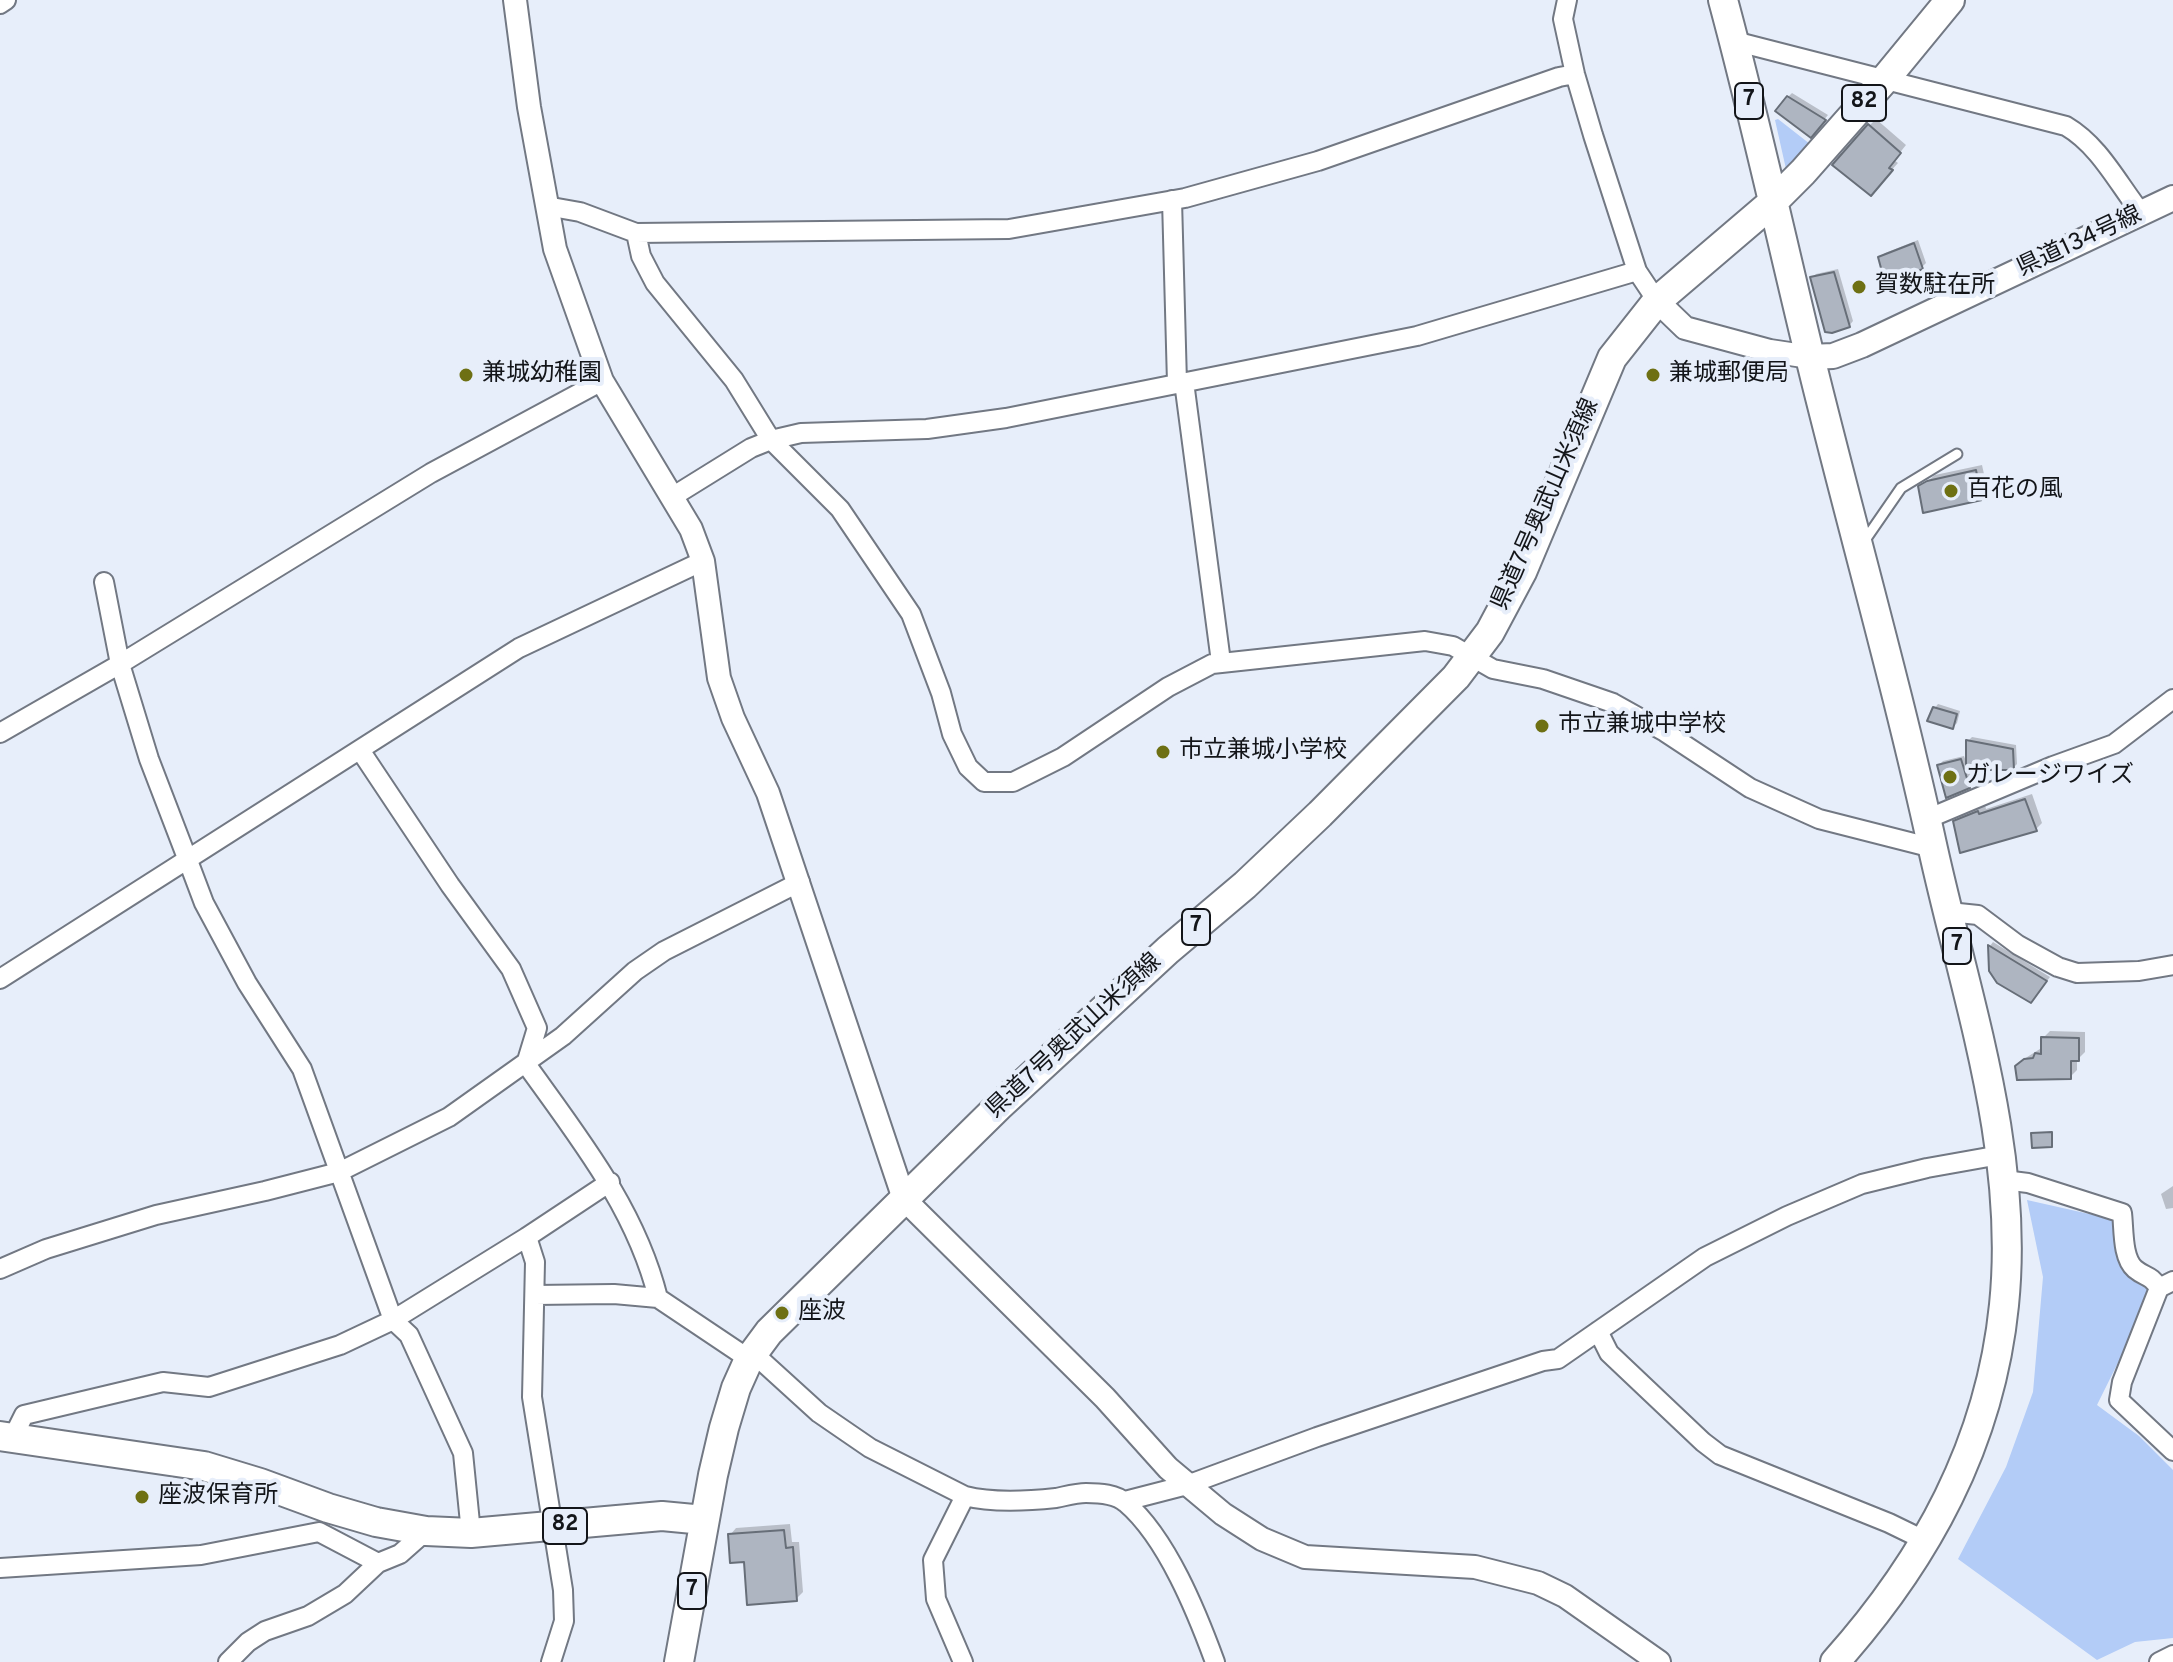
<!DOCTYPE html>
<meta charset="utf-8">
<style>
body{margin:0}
canvas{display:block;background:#e7eefa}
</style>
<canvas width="2173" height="1662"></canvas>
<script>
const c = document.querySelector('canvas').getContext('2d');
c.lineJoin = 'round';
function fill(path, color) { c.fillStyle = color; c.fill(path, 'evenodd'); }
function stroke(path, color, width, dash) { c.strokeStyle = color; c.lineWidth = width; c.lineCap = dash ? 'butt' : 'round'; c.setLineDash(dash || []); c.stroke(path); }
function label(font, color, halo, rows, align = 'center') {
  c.font = font + ' Overpass,"Noto Sans JP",sans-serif'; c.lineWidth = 8; c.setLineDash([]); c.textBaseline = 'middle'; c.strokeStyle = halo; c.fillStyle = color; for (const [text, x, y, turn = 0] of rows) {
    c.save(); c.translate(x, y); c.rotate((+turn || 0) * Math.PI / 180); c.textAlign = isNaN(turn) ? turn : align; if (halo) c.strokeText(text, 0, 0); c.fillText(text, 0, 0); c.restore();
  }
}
const green = new Path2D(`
 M1778,119L1810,144L1786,169L1775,120Z
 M2027,1200L2116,1220L2122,1257L2130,1279L2153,1292L2097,1405L2139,1436L2173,1470V1638L2135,1642L2097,1660L1958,1559L2006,1467L2033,1392L2043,1277Z`);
const shadow = new Path2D(`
 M1792,93L1828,115L1811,135L1788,97Z
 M1876,119L1906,145L1894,160L1898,163L1877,186L1869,126Z
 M1918,240L1926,263L1922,267L1880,257L1885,253Z
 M1838,269L1853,321L1849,326L1812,278L1816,274Z
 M1982,465L1988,492L1981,498L1920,487L1935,475Z
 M1938,704L1960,711L1957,723L1953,727L1934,709Z
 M1972,737L2016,745L2017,764L2013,768H1968L1973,782L1969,786L1939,765L1943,761L1964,756L1967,764L1968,741Z
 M2032,794L2042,823L2036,829L1955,822L1961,815L1985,805L1986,809Z
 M1993,942L2050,977L2035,997L1991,970L1990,946Z
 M2050,1031L2085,1032V1052L2077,1060V1070L2070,1077L2024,1059L2043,1047V1038Z
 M2173,1186V1208L2166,1209L2161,1194Z
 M790,1524L792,1542H799L803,1592L796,1599L746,1560L730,1535L736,1528Z`);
const building = new Path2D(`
 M1787,96L1826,120L1811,138L1775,111Z
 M1868,124L1901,153L1889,168L1893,170L1871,196L1832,165Z
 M1914,243L1923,269L1885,283L1878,257Z
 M1834,272L1850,327L1832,333L1825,332L1810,277Z
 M1976,470L1982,500L1923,513L1918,486L1927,481Z
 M1933,707L1957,714L1953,729L1927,721Z
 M1966,740L2013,749L2014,770H1966Z
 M1961,759L1970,788L1946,798L1937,765Z
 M2025,799L2037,831L1960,853L1953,821L1978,811L1979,814Z
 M1988,945L2047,981L2031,1003L1997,983L1989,971Z
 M2041,1037L2079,1038V1061H2071V1079L2017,1080L2015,1066L2024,1059L2033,1058L2035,1053L2041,1054Z
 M2052,1132V1147L2032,1148L2031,1133Z
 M784,1530L786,1548L793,1547L797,1601L747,1605L744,1562L730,1563L728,1534Z`);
const service = new Path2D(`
 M1863,543L1901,488L1957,454`);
const minor = new Path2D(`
 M1567,0L1563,19L1575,74L1593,135L1637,271L1657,301
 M0,4L6,0
 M1734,41L2066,126C2100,146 2118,184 2142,214
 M1172,200L1177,383
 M546,206L580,212L636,233L1009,229L1185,198L1318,161L1559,77L1575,74
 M636,233L641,256L655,283L734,380L771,440L840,509L911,614L941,693L952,734L968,767L984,782H1013L1063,757L1168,687L1212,664L1425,641L1453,646L1493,669L1543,679L1613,703L1665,732L1750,788L1819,819L1933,848
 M1184,382L1221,662
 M672,497L751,448L771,440L801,433L927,429L1006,418L1417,336L1637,271
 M104,582L120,664L149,759L187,858L204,903L247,983L302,1069L393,1320L409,1335L463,1453L471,1533
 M0,733L120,664L431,473L602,381
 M360,750L450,885L511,969L537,1028L526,1064
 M1927,819L2053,766L2114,744L2173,699
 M1949,912L1978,915L2018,945L2058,967L2077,973L2139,971L2173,965
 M0,979L519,648L703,561
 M526,1064C579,1138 636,1209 658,1298
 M2004,1180L2028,1183L2122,1213C2124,1229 2122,1258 2135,1269C2146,1278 2150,1274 2159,1288L2173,1281
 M527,1237L535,1262L532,1397L563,1590L564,1621L551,1662
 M0,1269L46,1249L156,1215L265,1191L339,1172L449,1117L563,1036L635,971L664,951L800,882
 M2159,1288L2122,1382L2119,1400L2173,1451
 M535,1295L614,1294L658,1298L749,1359
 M1598,1331L1609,1353L1703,1442L1720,1455L1889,1523L1926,1541
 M753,1353L819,1413L870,1448L965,1496C992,1503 1028,1501 1056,1498C1066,1496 1076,1493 1086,1493C1100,1493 1116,1494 1126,1503C1167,1538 1197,1613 1215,1662
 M13,1437L24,1415L163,1382L209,1387L340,1345L393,1320L527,1237L610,1182
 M1125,1501L1187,1485L1317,1437L1543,1361L1558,1359L1705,1257L1787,1216L1862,1184L1927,1168L2000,1155
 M0,1568L201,1555L319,1532L378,1563
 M228,1662L248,1642L265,1631L308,1616L345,1594L378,1563L400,1554L426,1531
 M963,1662L936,1599L933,1560L965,1496
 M2159,1662L2173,1655`);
const tertiary = new Path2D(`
 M515,0L529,107L555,249L602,381L691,529L703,561L719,678L733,718L768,793L904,1199L1105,1398L1168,1468L1223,1514L1262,1539L1305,1557L1475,1567L1538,1583L1565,1596L1659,1662
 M1657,301L1685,328L1770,351L1810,357`);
const secondary = new Path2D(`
 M1810,357L1833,356L1862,345L2173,198`);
const primary = new Path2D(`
 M1723,0C1755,118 1781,238 1810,357C1850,521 1897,684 1933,849C1966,998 2020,1150 2004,1305C1990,1444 1926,1560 1835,1662
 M0,1436L204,1466L260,1483L328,1508L376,1522L426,1531L471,1533L662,1516L704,1520
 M679,1662L713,1475L724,1428L736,1388L749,1359L769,1332L998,1107L1168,950L1245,885L1320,814L1456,677L1490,632L1522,572L1612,358L1657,301L1773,202L1803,172L1886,78L1950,0`);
const markers = [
 [1859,287,8,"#6e7013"],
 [466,375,8,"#6e7013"],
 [1653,375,8,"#6e7013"],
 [1951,491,8,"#6e7013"],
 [1542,726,8,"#6e7013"],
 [1163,752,8,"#6e7013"],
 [1950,777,8,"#6e7013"],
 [782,1313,8,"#6e7013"],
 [142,1497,8,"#6e7013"]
];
const shields = [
 [1749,101,28],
 [1864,103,44],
 [1196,927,28],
 [1957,946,28],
 [565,1526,44],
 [692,1591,28]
];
const shieldNames = [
 ["7",1749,101],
 ["82",1864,103],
 ["7",1196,927],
 ["7",1957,946],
 ["82",565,1526],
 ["7",692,1591]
];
const streetNames = [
 ["県道134号線",2080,243,-25],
 ["県道7号奥武山米須線",1547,505,-66],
 ["県道7号奥武山米須線",1075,1037,-43]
];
const poiNames = [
 ["賀数駐在所",1875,287],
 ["兼城幼稚園",482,375],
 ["兼城郵便局",1669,375],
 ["百花の風",1967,491],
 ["市立兼城中学校",1558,726],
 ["市立兼城小学校",1179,752],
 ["ガレージワイズ",1966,777],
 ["座波",798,1313],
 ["座波保育所",158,1497]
];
fill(green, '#b3ccf7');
fill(shadow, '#0003');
fill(building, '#aeb5c1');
stroke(building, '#676e78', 2);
stroke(service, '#727883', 13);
stroke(minor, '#727883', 22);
stroke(tertiary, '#727883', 26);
stroke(secondary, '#727883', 28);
stroke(primary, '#727883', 32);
stroke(service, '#fff', 9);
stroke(minor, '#fff', 18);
stroke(tertiary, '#fff', 22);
stroke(secondary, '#fff', 24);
stroke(primary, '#fff', 28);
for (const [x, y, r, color] of markers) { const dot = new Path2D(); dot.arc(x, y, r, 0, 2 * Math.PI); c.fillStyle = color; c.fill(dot); stroke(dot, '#e7eefa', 3); }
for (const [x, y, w] of shields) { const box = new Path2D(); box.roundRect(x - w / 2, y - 18, w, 36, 6); c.fillStyle = '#e7eefa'; c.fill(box); stroke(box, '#131519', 2); }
label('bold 22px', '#131519', null, shieldNames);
label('24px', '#131519', '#e7eefa', streetNames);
label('24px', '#131519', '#e7eefa', poiNames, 'left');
</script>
